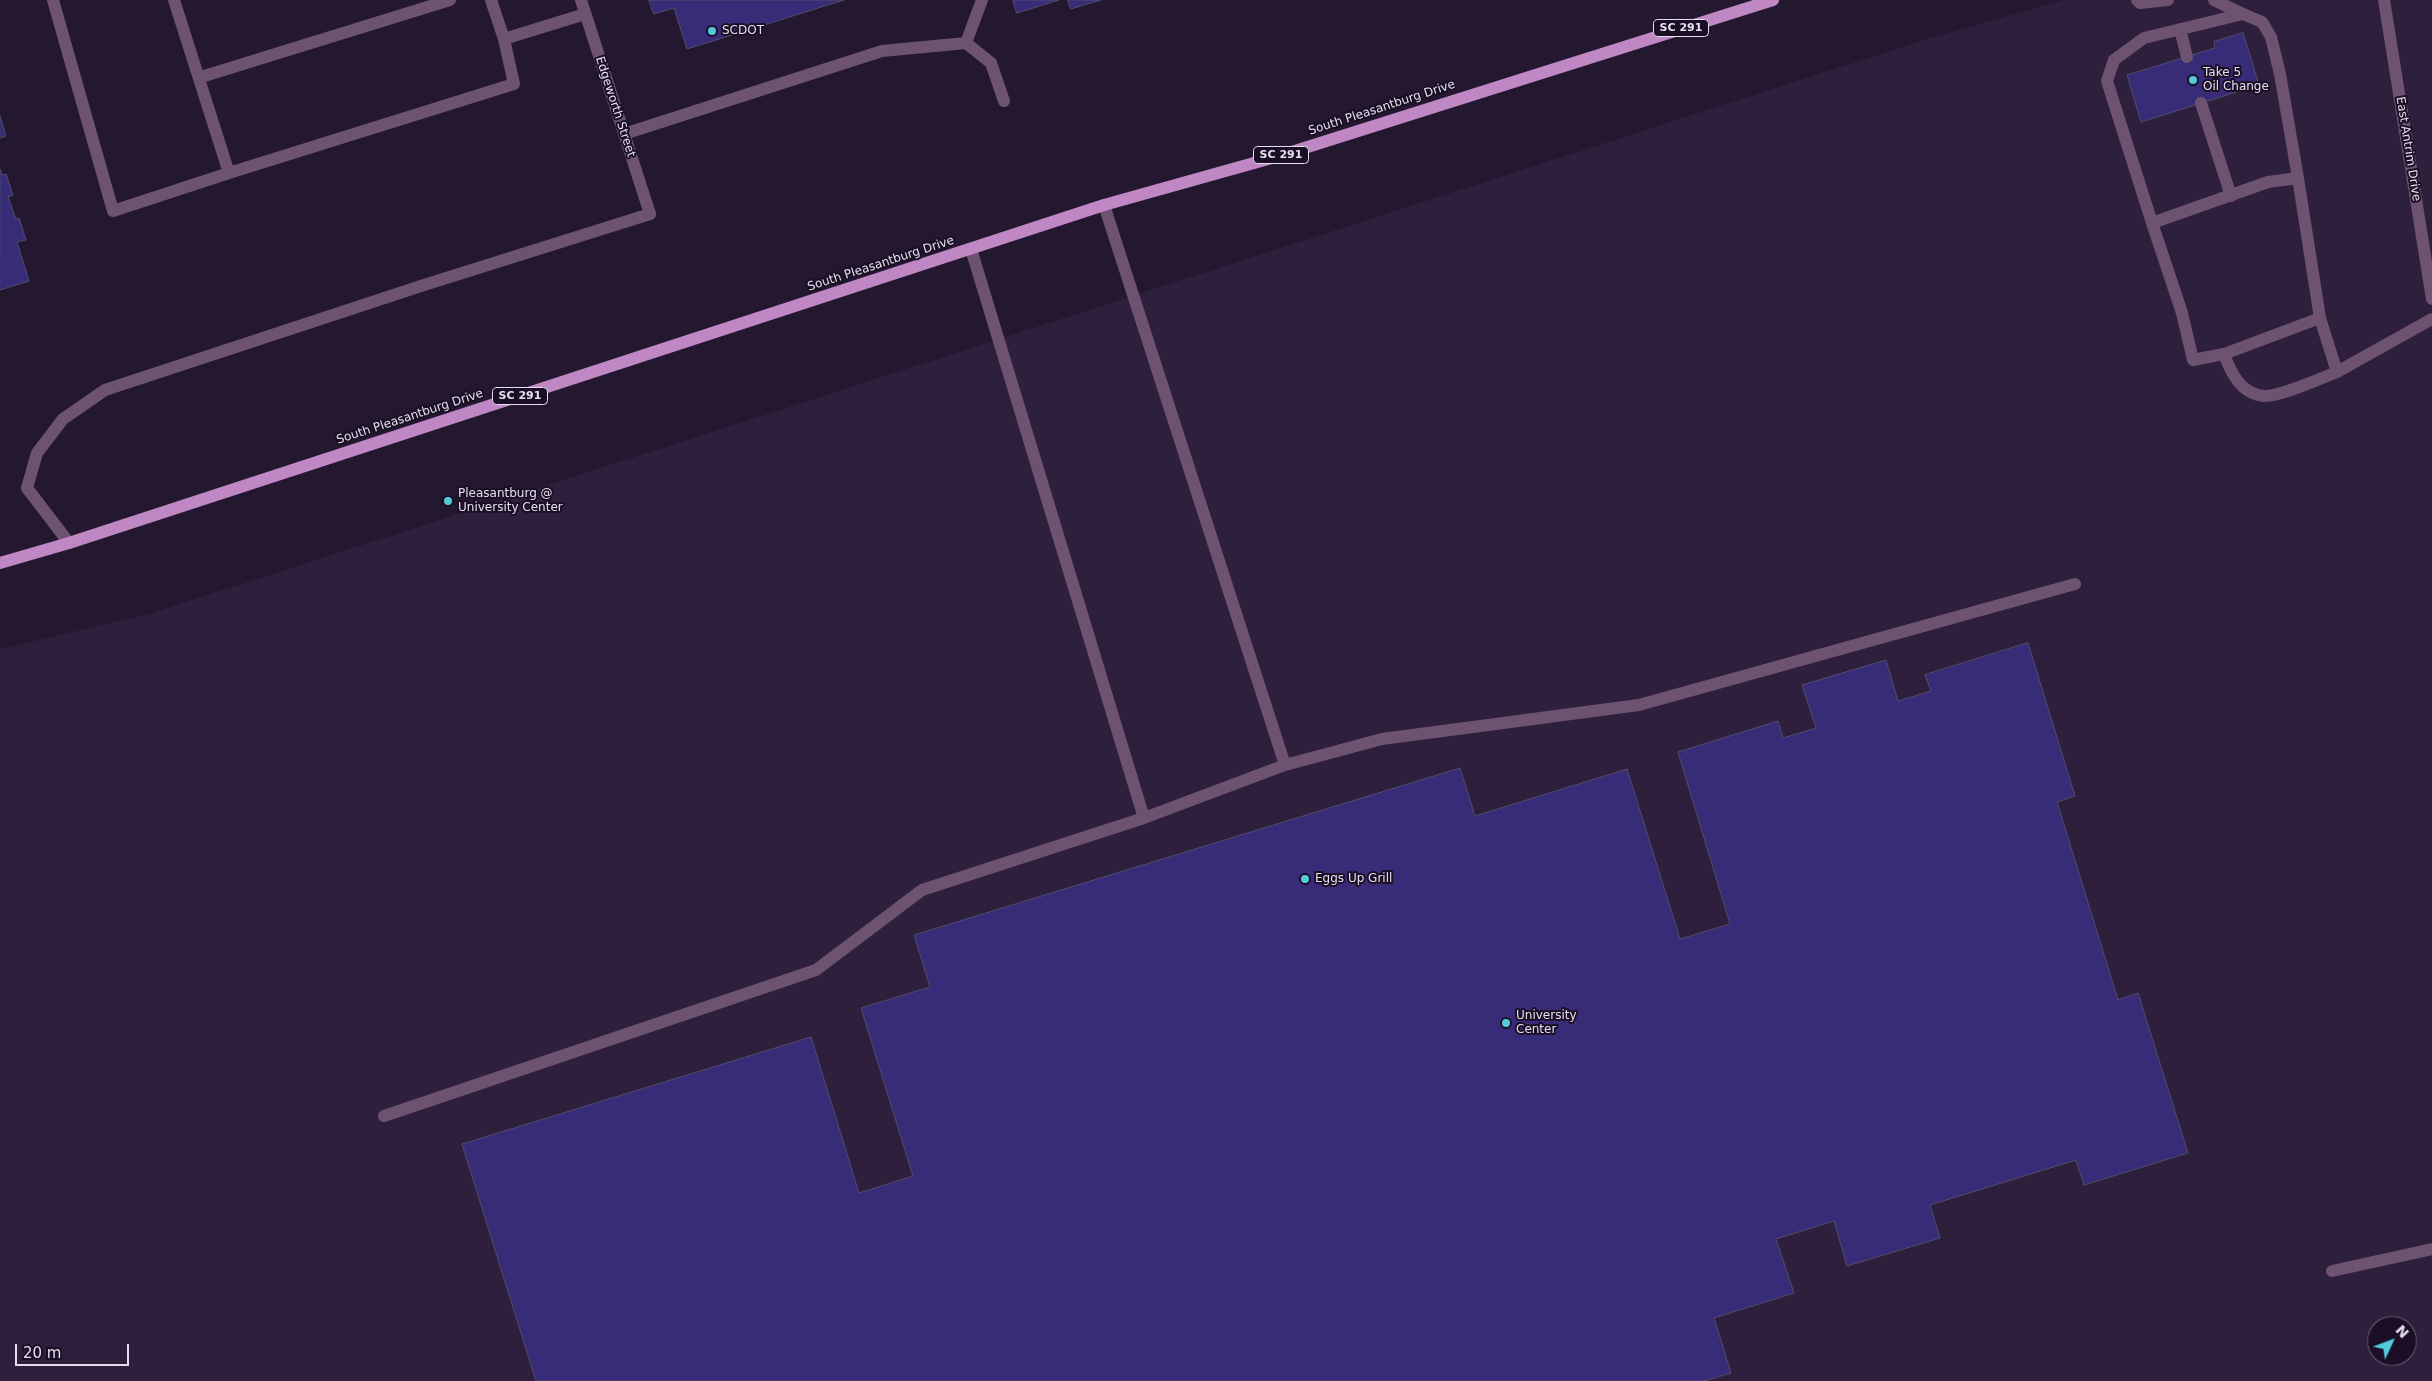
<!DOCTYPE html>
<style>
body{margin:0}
#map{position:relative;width:2432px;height:1381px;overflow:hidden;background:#23182f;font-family:"DejaVu Sans",sans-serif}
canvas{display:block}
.north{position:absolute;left:2367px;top:1316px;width:50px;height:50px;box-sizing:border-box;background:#1a0f25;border:1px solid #6c6276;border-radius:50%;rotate:47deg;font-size:14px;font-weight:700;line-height:20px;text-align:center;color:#e6dfef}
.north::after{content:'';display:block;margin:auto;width:18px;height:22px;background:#53cbdb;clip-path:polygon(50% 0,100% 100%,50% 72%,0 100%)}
.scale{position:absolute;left:15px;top:1344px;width:114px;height:22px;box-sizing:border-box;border:2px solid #e6dfef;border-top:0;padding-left:6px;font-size:15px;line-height:18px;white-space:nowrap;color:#e6dfef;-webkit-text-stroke:4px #1a0f25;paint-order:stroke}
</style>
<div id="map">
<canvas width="2432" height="1381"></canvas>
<div class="north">N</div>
<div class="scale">20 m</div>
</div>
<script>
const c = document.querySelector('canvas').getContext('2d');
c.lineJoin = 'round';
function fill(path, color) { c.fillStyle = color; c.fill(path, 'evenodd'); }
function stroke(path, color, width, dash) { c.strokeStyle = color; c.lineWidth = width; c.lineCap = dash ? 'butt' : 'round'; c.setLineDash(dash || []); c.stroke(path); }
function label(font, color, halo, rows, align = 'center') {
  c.font = font + ' "DejaVu Sans",sans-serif'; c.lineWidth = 4; c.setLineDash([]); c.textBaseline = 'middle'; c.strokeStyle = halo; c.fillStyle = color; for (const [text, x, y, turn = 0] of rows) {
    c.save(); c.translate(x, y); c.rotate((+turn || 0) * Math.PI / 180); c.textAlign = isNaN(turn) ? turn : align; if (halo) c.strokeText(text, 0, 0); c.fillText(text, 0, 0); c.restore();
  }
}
const built = new Path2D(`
 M2063,0H2432V1381H0V649L149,614L1927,39ZM2377,1326H2407V1356H2377Z`);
const building = new Path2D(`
 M649,0H844L687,49L674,8L654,14Z
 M1013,0H1059L1017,13Z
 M1068,0H1101L1071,9Z
 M2243,33L2259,85L2141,122L2127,75L2215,48L2214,42Z
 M0,116L6,136L0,138Z
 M0,169L2,175L6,174L13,195L8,197L16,219L19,218L26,240L17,242L29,281L0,290Z
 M2028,643L2075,796L2057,802L2118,1000L2138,993L2188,1153L2084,1185L2076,1160L1930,1205L1940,1238L1847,1266L1834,1221L1776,1239L1794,1293L1714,1318L1731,1373L1704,1381H536L462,1144L811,1037L859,1193L913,1176L861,1008L930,987L914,935L1460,768L1475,816L1627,769L1680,939L1730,924L1678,752L1778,721L1783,738L1816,728L1802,685L1886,660L1898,701L1931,691L1925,675Z`);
const service = new Path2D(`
 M53,0L113,211L229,173L174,0
 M491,0L504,39L585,14
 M2137,0L2140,3L2168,0
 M2214,0L2243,14
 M2180,29L2187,57
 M966,43L982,0
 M201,77L450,0
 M2201,103L2231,196
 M624,134L882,51L966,43L991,63L1004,101
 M229,173L514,84L504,39
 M1104,205L1285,765
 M2152,223L2107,81L2114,60L2144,38L2243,14L2262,22L2271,37L2280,74L2298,178
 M971,249L1144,818
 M2320,318L2224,354L2193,360L2182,313L2152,223L2268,182L2298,178L2320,318L2337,372L2432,319
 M2224,354C2231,373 2241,394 2264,396C2279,397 2322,378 2337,372
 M69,543L27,488L37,453L63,419L105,390L424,285L650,214
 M384,1116L816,970L922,890L1144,818L1285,765L1382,739L1639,705L2075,584
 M2332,1271L2432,1249`);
const minor = new Path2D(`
 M581,0L650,214`);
const tertiary = new Path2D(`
 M2384,0L2432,299`);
const primary = new Path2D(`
 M0,563L69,543L1104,205L1279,156L1773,0`);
const markers = [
 [712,31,5,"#53cbdb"],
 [2193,80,5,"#53cbdb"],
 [448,501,5,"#53cbdb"],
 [1305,879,5,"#53cbdb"],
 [1506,1023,5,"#53cbdb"]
];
const shields = [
 [1681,28,55],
 [1281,155,55],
 [520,396,55]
];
const shieldNames = [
 ["SC 291",1681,28],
 ["SC 291",1281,155],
 ["SC 291",520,396]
];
const poiNames = [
 ["SCDOT",722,31],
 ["Take 5",2203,73],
 ["Oil Change",2203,87],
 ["Pleasantburg @",458,494],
 ["University Center",458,508],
 ["Eggs Up Grill",1315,879],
 ["University",1516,1016],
 ["Center",1516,1030]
];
const streetNames = [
 ["Edgeworth Street",615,107,72],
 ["South Pleasantburg Drive",1382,108,-18],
 ["East Antrim Drive",2408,149,81],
 ["South Pleasantburg Drive",881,264,-18],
 ["South Pleasantburg Drive",410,417,-18]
];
fill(built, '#2e203d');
fill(building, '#382c78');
stroke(building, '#4f4e6a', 1);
stroke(service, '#6e5370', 12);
stroke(minor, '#6e5370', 12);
stroke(tertiary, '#6e5370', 12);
stroke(primary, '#bf87c4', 12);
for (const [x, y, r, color] of markers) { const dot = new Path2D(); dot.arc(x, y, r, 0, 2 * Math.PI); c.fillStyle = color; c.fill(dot); stroke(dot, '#1a0f25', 2); }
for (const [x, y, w] of shields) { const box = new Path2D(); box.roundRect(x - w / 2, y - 8.5, w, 17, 4); c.fillStyle = '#1a0f25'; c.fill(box); stroke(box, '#e6dfef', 1); }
label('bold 11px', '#e6dfef', null, shieldNames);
label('12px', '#e6dfef', '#1a0f25', poiNames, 'left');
label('12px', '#e6dfef', '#1a0f25', streetNames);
</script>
